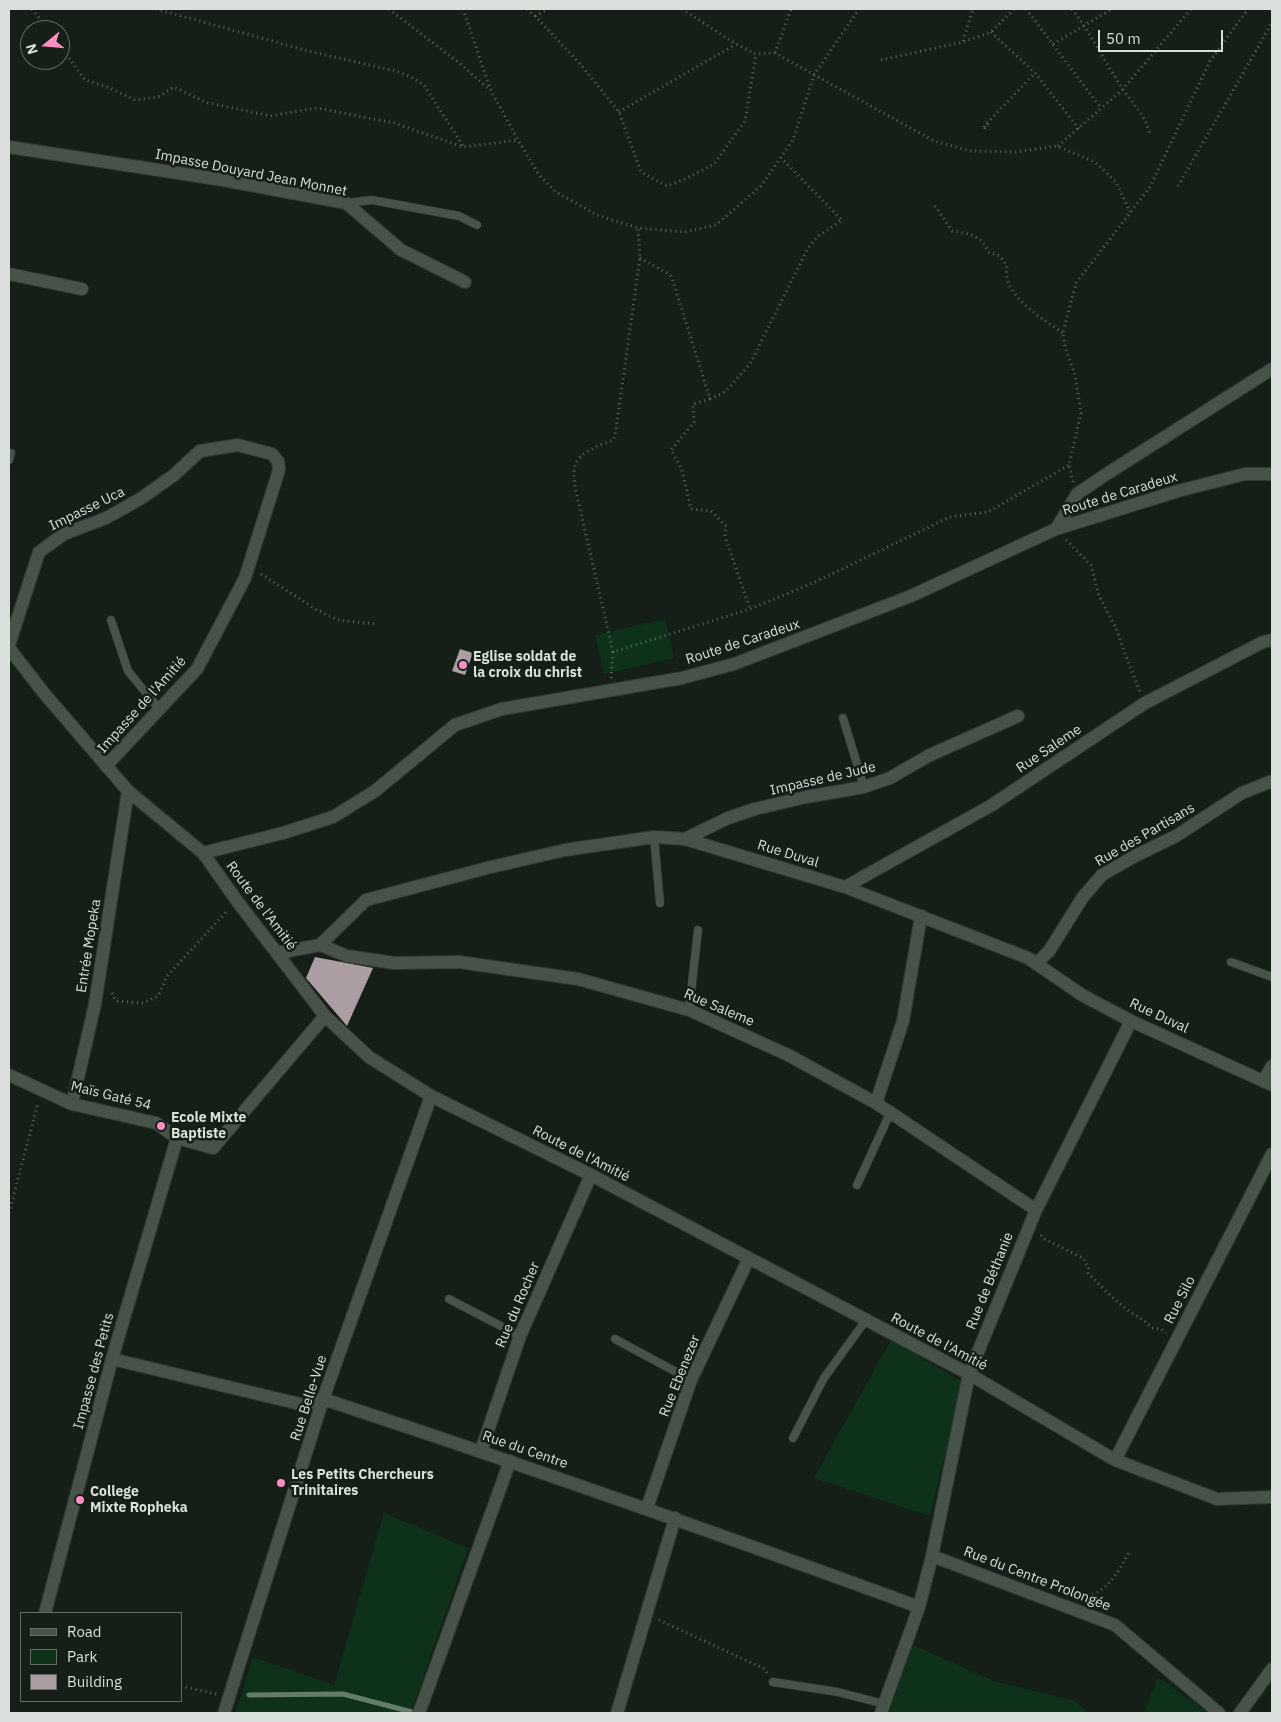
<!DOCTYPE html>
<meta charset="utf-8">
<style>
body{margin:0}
#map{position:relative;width:1281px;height:1722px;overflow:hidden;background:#151f18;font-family:"IBM Plex Sans",sans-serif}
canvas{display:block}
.frame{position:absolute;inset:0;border:10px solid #d9dfda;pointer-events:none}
.legend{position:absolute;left:20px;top:1612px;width:162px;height:90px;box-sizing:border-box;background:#151f18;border:1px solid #636c66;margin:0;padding:6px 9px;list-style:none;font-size:15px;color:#d9dfda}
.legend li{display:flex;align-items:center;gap:10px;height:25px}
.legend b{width:25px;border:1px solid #636c66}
.north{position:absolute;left:20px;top:20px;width:50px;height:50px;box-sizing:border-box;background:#151f18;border:1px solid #636c66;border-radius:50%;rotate:253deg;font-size:14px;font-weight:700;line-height:20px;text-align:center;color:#d9dfda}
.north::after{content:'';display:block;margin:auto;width:18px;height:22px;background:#fc8fc2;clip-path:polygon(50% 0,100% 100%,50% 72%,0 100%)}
.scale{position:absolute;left:1098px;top:30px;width:125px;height:22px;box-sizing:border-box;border:2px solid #d9dfda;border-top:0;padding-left:6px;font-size:15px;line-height:18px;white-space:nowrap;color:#d9dfda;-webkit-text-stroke:4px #151f18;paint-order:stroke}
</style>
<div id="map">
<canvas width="1281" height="1722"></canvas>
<div class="frame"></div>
<ul class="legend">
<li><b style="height:6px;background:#475249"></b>Road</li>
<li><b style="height:14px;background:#0e311a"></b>Park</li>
<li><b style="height:14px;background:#ac9da3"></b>Building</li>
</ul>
<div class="north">N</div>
<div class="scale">50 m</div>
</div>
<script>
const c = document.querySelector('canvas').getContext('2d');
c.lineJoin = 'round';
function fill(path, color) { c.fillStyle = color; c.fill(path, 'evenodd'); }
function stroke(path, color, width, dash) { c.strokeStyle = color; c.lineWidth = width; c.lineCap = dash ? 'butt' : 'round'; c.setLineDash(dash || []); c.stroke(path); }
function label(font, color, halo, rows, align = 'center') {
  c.font = font + ' "IBM Plex Sans",sans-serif'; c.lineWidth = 5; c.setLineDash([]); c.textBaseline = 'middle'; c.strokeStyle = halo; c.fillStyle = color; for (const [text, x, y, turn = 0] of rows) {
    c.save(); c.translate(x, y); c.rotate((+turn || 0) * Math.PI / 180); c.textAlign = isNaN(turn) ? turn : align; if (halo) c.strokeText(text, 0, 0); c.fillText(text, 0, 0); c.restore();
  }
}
const green = new Path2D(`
 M665,619L674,658L604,674L595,635Z
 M891,1340L963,1382L930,1516L814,1478Z
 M384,1513L468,1548L411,1713H236L253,1657L334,1685Z
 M913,1645L994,1681L1075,1701L1089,1713H889Z
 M1158,1677L1208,1713H1144Z`);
const stream = new Path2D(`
 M249,1695L343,1694L416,1713`);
const building = new Path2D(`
 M460,649L473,653L465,675L452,671Z
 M315,957L373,968L347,1026L306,978Z`);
const path = new Path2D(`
 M32,9L48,30
 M156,9L308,51L396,71L411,77L424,85L463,146
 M389,9L458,62L490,90
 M463,9L491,91L518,140L539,175L556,192L597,215L638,228L685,232L716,225L761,186L793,140L814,75L859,9
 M527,9L535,16L581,65L619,112L641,172L667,186L683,180L714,164L745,121L756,54
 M682,9L736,44L756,54L775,53L934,141L971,151L1016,152L1057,146L1095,162L1116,182L1130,212
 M1026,9L1101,108
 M1072,9C1091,34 1105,62 1122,88C1133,105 1146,115 1150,135
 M535,16L548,9
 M991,32L1035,73L1079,129
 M963,41L973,9
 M1053,44L1112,9
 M60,46L85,80L110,88L135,100L158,97L174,87L205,102L270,116L317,108L394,123L463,147L518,140
 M775,53L791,9
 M881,60L963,42L991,32L1014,9
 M619,112L736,44
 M988,124L984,130L985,125L1035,73
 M1058,146L1123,89L1191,9
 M1178,186L1272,23
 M935,206L952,231C968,233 983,236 988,252L1000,256L1007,266C1001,295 1042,318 1063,333
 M640,258L670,275L672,278L710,399L693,404L694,422L671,450L682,470L691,509L711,511L726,526L725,536L750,609
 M710,399L725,392L750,364L808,248L817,237L842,220L781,158
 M1073,482L1069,465L1081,413L1075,375L1065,347L1063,333L1076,283L1150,187L1210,61L1248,9
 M1066,540L1091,565L1099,596L1116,628L1127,659L1140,691
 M261,574L317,610L338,620L376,624
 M613,652L575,487C575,482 573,476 574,471C575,452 599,446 613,440L615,436L640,258L638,228
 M611,678L613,652L750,609L815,582L950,517L988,512L1069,465
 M112,993L116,1001L143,1003L158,996L167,976L228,910
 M9,1213L38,1103
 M1041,1235L1045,1239L1084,1259L1085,1263L1089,1267L1088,1273C1101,1286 1114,1300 1129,1311C1137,1317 1145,1320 1152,1328L1161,1329L1166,1333
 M1083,1598C1109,1591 1117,1574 1129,1552
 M659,1620L765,1669L767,1673
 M181,1686L217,1694`);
const lane = new Path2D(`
 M346,203L372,200L459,216L477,225
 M9,460L11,453
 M111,620L128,671L160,710
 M843,718L864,787
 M654,837L660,903
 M1231,962L1272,977
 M689,1010L698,930
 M857,1185L890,1113
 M449,1299L520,1336
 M615,1339L691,1380
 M793,1438L824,1378L866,1320
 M773,1682L838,1692L884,1704`);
const street = new Path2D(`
 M9,147L223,180L346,203L401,250L465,282
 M9,274L82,289
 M1056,529L1077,494L1105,475L1272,369
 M9,645L39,552L64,534L106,518L140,499L174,475L200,451L238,445L272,454L278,461L279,470L245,578L197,669L106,766
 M9,648L43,692L128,791L203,853L237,901L325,1016L369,1057L431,1096L591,1175L969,1374L1115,1460L1217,1499L1272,1497
 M685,839L728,818L755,809L806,797L864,787L890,778L930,755L1018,716
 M203,853L283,833L333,817L375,791L455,725L502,709L682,678L734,664L911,596L1056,529L1178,491L1245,474H1272
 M845,887L992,805L1145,703L1263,642L1272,640
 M320,945L347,956L394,963L459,962L578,979L689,1010L788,1055L876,1103L1036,1210
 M277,953L320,945L366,900L487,868L565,850L654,837L685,839L845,887L1028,958L1082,995L1131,1021L1272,1085
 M1036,964L1049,951L1083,897L1102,875L1135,856L1176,836L1242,793L1272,781
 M9,1075L72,1104L156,1123L177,1138L213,1148L325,1016
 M1263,1081L1272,1066
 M876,1103L903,1021L921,916
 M72,1104L95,1004L128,791
 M112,1359L304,1405L323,1399C524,1465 722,1535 919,1607
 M481,1451L520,1336L591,1175
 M1115,1460L1272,1154
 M647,1508L691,1380L749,1258
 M932,1556L1115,1625L1219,1713
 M45,1613L112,1359L177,1138
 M224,1713L323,1399L431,1096
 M419,1713L510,1461
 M617,1713L675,1518
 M881,1713L919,1607L932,1556L969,1374L1036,1210L1131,1021
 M1240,1713L1272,1669`);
const markers = [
 [463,665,5,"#fc8fc2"],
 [161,1126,5,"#fc8fc2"],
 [281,1483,5,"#fc8fc2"],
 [80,1500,5,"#fc8fc2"]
];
const streetNames = [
 ["Impasse Douyard Jean Monnet",251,173,11],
 ["Route de Caradeux",1120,494,-17],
 ["Impasse Uca",87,509,-26],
 ["Route de Caradeux",743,642,-18],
 ["Impasse de l'Amitié",142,705,-48],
 ["Rue Saleme",1049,749,-34],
 ["Impasse de Jude",823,779,-13],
 ["Rue des Partisans",1145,835,-30],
 ["Rue Duval",788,854,17],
 ["Route de l'Amitié",261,906,53],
 ["Entrée Mopeka",89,946,-81],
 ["Rue Saleme",719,1008,23],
 ["Rue Duval",1159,1016,25],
 ["Maïs Gaté 54",111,1096,14],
 ["Route de l'Amitié",581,1154,27],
 ["Rue de Béthanie",990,1281,-68],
 ["Rue Silo",1180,1300,-63],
 ["Rue du Rocher",518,1305,-67],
 ["Route de l'Amitié",939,1342,28],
 ["Impasse des Petits",94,1371,-75],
 ["Rue Ebenezer",680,1376,-68],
 ["Rue Belle-Vue",309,1398,-72],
 ["Rue du Centre",525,1450,19],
 ["Rue du Centre Prolongée",1037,1579,21]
];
const poiNames = [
 ["Eglise soldat de",473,657],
 ["la croix du christ",473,673],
 ["Ecole Mixte",171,1118],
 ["Baptiste",171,1134],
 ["Les Petits Chercheurs",291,1475],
 ["Trinitaires",291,1491],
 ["College",90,1492],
 ["Mixte Ropheka",90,1508]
];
fill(green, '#0e311a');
stroke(stream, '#637d6a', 5);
fill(building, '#ac9da3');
stroke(lane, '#323833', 9);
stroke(street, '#323833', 14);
stroke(path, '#5e6761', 3, [1, 4]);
stroke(lane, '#475249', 8);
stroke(street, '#475249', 12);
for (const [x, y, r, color] of markers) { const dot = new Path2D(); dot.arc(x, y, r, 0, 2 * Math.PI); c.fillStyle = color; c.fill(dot); stroke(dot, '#151f18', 2); }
label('14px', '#d9dfda', '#151f18', streetNames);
label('bold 14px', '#d9dfda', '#151f18', poiNames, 'left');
</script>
